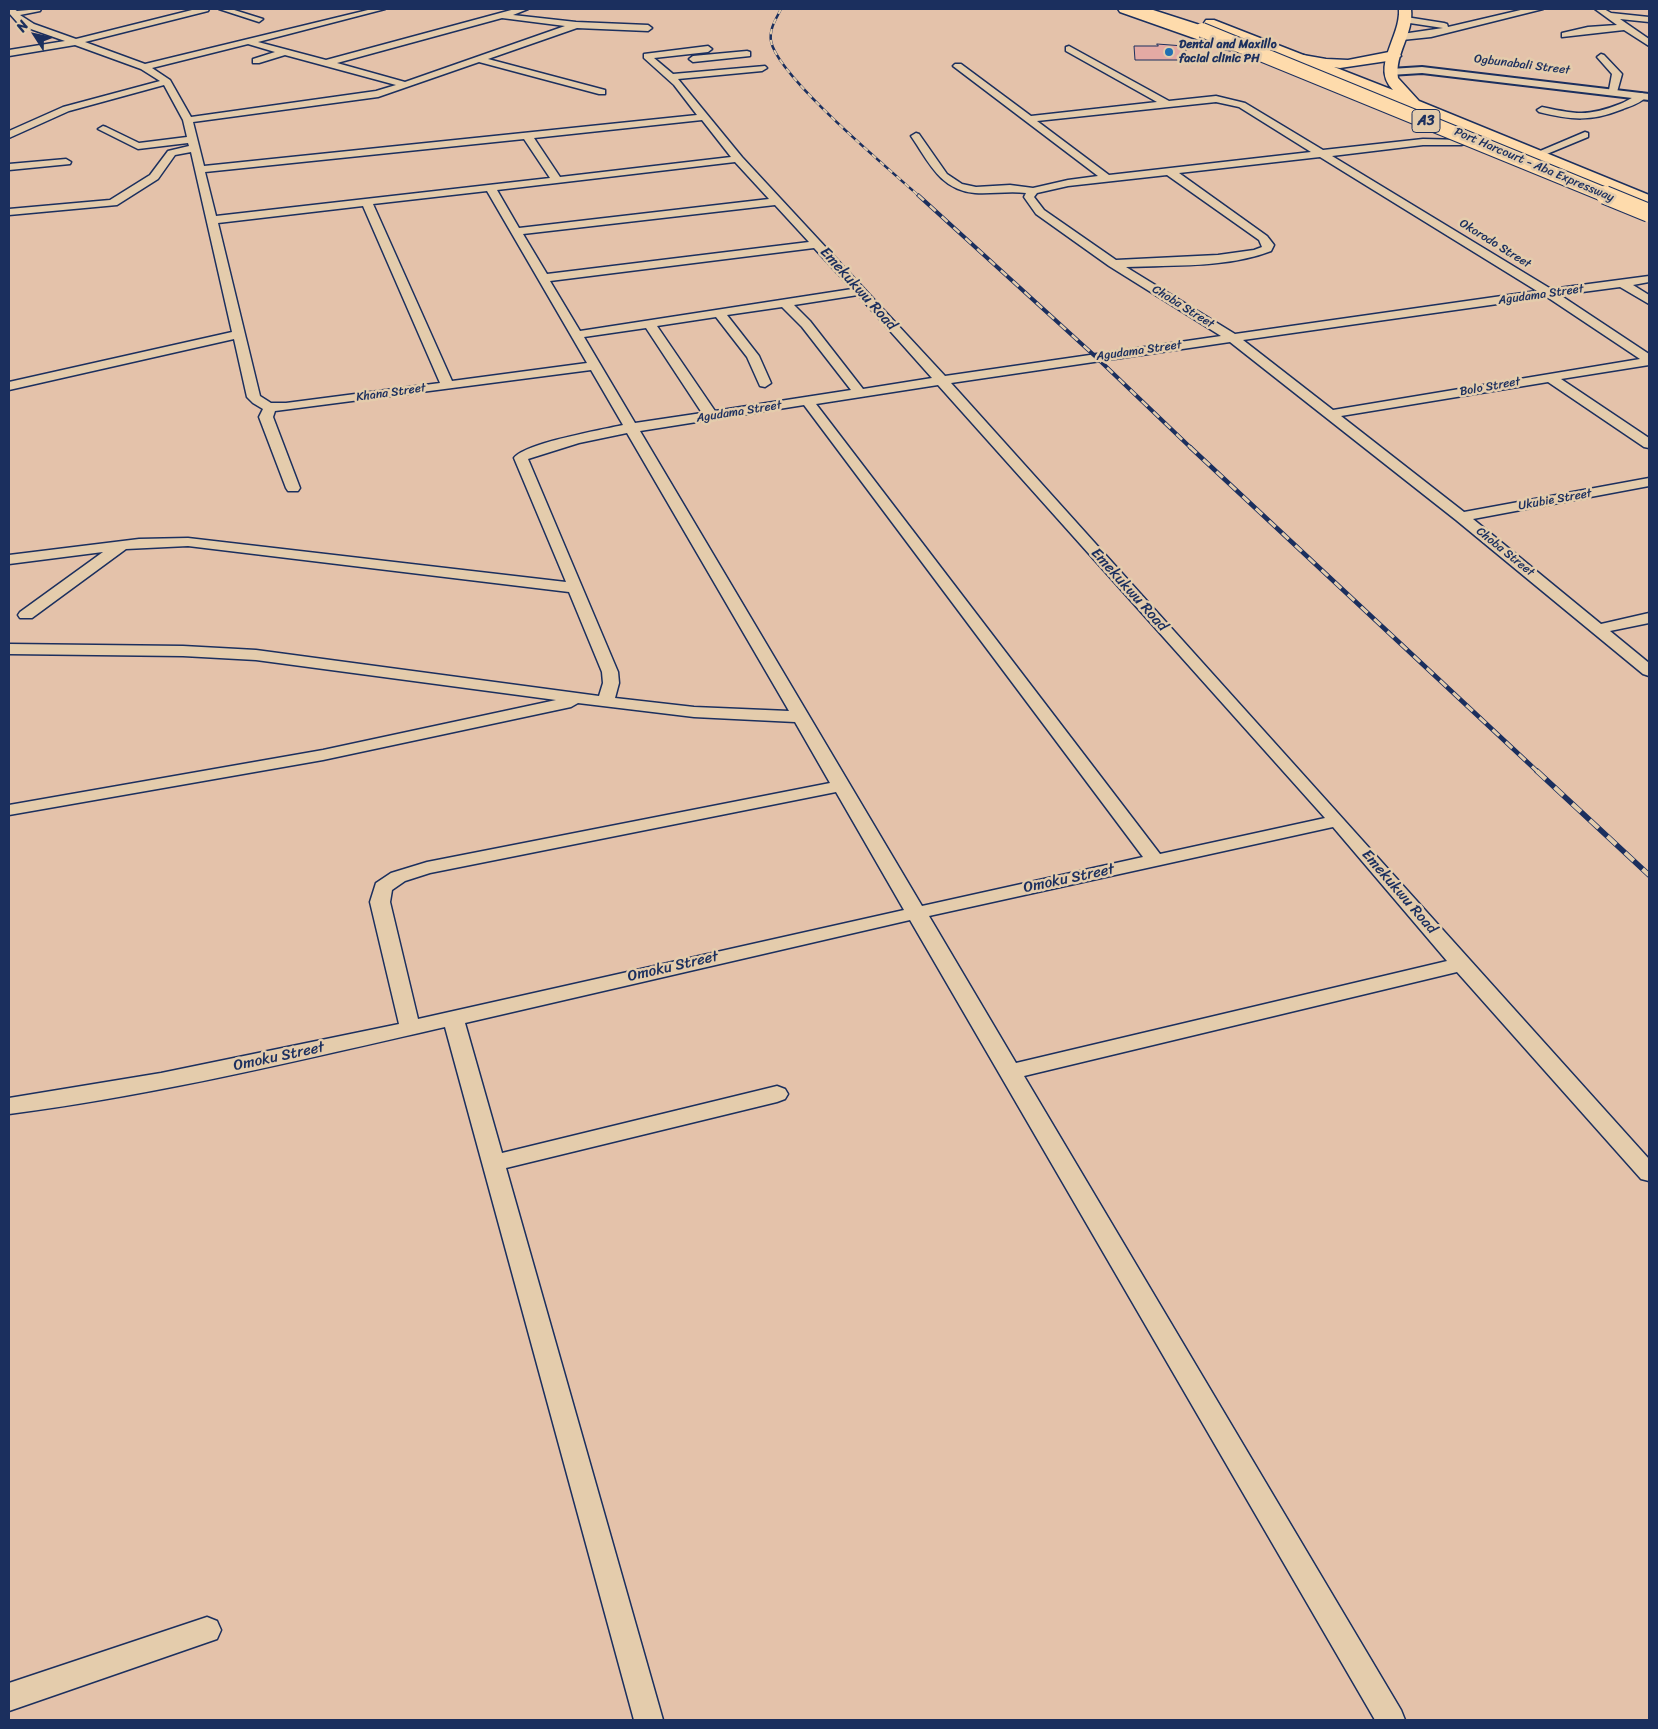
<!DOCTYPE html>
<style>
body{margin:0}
#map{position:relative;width:1658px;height:1729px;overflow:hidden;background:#e4c2aa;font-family:Sriracha,sans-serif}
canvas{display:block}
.frame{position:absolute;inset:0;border:10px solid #1b2f5e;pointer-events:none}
.north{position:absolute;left:10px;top:10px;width:50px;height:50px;-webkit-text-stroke:4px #e4ccac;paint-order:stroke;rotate:305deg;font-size:14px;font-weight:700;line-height:20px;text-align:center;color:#1b2f5e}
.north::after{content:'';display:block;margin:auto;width:18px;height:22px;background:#1b2f5e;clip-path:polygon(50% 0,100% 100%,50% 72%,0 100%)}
</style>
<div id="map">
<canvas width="1658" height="1729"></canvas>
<div class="frame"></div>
<div class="north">N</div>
</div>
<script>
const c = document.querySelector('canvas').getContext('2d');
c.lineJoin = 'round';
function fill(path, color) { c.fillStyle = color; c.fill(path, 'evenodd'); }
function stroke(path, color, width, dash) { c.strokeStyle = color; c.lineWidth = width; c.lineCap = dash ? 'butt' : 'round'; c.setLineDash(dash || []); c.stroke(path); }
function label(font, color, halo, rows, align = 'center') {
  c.font = font + ' Sriracha,sans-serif'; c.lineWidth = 5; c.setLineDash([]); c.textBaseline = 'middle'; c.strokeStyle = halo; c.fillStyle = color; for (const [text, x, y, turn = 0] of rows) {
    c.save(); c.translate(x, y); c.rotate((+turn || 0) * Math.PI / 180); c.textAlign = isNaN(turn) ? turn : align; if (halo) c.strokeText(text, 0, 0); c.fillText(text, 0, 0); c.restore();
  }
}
const building = new Path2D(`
 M1157,44L1184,46L1190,60H1135L1134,46H1158Z`);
const minor = new Path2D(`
 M9,9H14L17,11L41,9L40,11L20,15L34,24L76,39L196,9H209L208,11L85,42L145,64L372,9H385L258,42L326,60L515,9H528L513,15L576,22L648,25L652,28L648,31L577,28L488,59L605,90V94H599L479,62L378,97L193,122L204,166L697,115L674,85L644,58V54L708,46L712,49L708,52L654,58L673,74L765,66L767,68L762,71L678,79L742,157L945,376L1221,336L1109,266L1036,214L1024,197L1026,193C1009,191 992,194 975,193C940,190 929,162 911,136L916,133L919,134L947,174L962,184L976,187L1010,185L1033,188L1068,180L1098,176L953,66L955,64H961L1031,116L1157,102L1066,51V47L1069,46L1169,101L1216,96L1245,103L1323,150L1423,139L1465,140V144L1461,145H1423L1332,156L1551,289L1649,276V282L1633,285L1649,295V304L1620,287L1560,295L1649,354V365L1561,379L1649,438V448L1644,447L1548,382L1341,416L1464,512L1649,478V486L1473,519L1601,624L1649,613V623L1610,631L1649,663V676L1643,674L1456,520L1230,342L951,383L1649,1159V1181L1641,1179L1457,972L1024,1076L1401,1710L1405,1720H1375L910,920L465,1023L502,1153L777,1086L785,1089L788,1094L785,1099L777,1102L506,1168L663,1720H634L445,1027C301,1060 156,1095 9,1114V1098L161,1073L399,1024L370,902L376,883L391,873L427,862L830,783L795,722L694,717L578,703L571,707L323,760L9,815V805L323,750L556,700L256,660L183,656L9,654V644L183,646L256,650L599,696L603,683L602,672L569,592L188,546L126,549L32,618H20L18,615L20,612L103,552L9,564V555L139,539L188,538L566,582L514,458C525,443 601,430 623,425L591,370L275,411L273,417L300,488L298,491H288L286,488L259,417L263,409L253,403L247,397L234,339L9,390V382L232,332L191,152L175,155L158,179L117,205L9,215V209L110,200L150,175L168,151L189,146L188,143L138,149L98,129L103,126L106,127L139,143L187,137L183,120L164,85L69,111L9,138V131L63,107L160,81L141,69L75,45L9,56V50L65,41L28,28L17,22L9,13ZM502,18L565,26L405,82L337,63ZM248,44L275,52L253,59V63H259L285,55L396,85L376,91L191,117L170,80L152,68ZM1216,102L1239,107L1311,152L1109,175L1037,121ZM702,120L731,157L560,177L534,138ZM524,139L550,178L216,216L205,172ZM1320,157L1537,291L1235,334L1126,267C1173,265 1227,268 1271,251L1274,245L1267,236L1179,173ZM735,162L769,199L519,228L497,190ZM1167,175L1259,240L1262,247L1254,250L1218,255L1116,260L1044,210L1034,197L1037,193L1068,186ZM487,191L587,363L452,381L373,204ZM775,205L809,242L547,274L523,234ZM363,206L440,383L286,403H271L260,396L218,223ZM814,248L852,289L580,331L550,281ZM858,295L932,378L863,389L810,321L794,305ZM1547,297L1640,359L1333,410L1243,340ZM782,307L802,327L851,390L715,411L657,326L716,317L747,357L760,386L765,387L771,383L759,356L727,315ZM646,328L702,413L635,423L584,337ZM938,385L1325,818L1160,854L816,404ZM804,405L1143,857L922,906L640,431ZM627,433L789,711L694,707L615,698L619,683L618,672L528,459L579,443ZM836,792L904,910L418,1019L390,902L392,890L405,881L430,873ZM1333,827L1447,961L1016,1063L929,916Z
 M219,9H231L263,19L259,22Z
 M1525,9H1543L1431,37L1402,40L1398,37L1402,34L1443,28L1403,22V18L1406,17L1444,23L1447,24L1448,27Z
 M1595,9H1604L1611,13L1649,17V22L1620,19L1649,39V46L1624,30L1562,37V33L1588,27L1617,25Z
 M747,51L750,52V56L693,62L689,59L693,56Z
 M1601,54L1604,55L1622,74L1617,92H1611L1609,90L1612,74L1597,57Z
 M1642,93L1647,96C1641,103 1631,106 1623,109C1590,122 1572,120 1539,112L1537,110L1542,107C1575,114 1587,117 1620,104C1628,101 1635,95 1642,93Z
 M1585,132L1588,133V137L1542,156L1538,157L1533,154Z
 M66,159L71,162L70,164L9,170V164Z
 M207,1617L217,1621L221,1630L217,1639L9,1711V1683Z`);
const tertiary = new Path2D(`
 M1422,67L1649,94V100L1422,73L1390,75L1385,72L1390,69Z`);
const primary = new Path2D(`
 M1118,9C1149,7 1204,31 1235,43L1236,46L1230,50L1225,49L1120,12Z
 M1399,9H1411C1414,34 1394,54 1398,78L1419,101L1649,195V205L1262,47L1206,26L1204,23L1206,20H1214L1393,90C1370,67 1401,37 1399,9Z`);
const trunk = new Path2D(`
 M1133,9H1150L1206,27L1208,30L1202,34L1198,33L1135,12Z
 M1389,52L1399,53L1401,56L1394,60L1340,68L1298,62L1296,59L1303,55L1326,59L1348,60Z`);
const railFar3 = new Path2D(`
 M781,9C776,19 769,29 771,41C777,76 889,169 919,196`);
const railFar2 = new Path2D(`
 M918,195L1096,357L1191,448`);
const railFar1 = new Path2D(`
 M1190,447L1539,773`);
const rail = new Path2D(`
 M1537,771L1649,875`);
const trunkBridgeFar1 = new Path2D(`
 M1202,30L1608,196`);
const trunkBridge = new Path2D(`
 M1605,195L1649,213`);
const markers = [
 [1169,52,5,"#1f6fb2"]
];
const farPoinames = [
 ["Dental and Maxillo",1179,45],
 ["facial clinic PH",1179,59]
];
const farStreetnames = [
 ["Ogbunabali Street",1522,65,7],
 ["Port Harcourt - Aba Expressway",1534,165,23],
 ["Okorodo Street",1495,244,32],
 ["Agudama Street",1541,295,-8],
 ["Choba Street",1183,307,32],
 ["Agudama Street",1139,351,-8],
 ["Bolo Street",1490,387,-10],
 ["Khana Street",391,393,-8],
 ["Agudama Street",739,412,-9],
 ["Ukubie Street",1555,500,-10],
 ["Choba Street",1505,552,39]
];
const shields = [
 [1426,121,28]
];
const shieldNames = [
 ["A3",1426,121]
];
const streetNames = [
 ["Emekukwu Road",858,289,48],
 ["Emekukwu Road",1129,590,48],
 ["Omoku Street",1069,879,-12],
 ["Emekukwu Road",1399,892,49],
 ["Omoku Street",673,967,-13],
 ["Omoku Street",279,1057,-12]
];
fill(building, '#e4aaa4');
stroke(building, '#1b2f5e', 1);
stroke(minor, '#1b2f5e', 3);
stroke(tertiary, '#1b2f5e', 4);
stroke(primary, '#1b2f5e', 3);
stroke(trunk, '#1b2f5e', 3);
fill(minor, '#e4ccac');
fill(tertiary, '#e4ccac');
fill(primary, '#fedbac');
fill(trunk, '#fedbac');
stroke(railFar3, '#1b2f5e', 2.5);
stroke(railFar2, '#1b2f5e', 4);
stroke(railFar1, '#1b2f5e', 4.5);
stroke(rail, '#1b2f5e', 5.5);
stroke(railFar3, '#e4ccac', 2, [5.5]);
stroke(railFar2, '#e4ccac', 2.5, [8]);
stroke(railFar1, '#e4ccac', 3, [9]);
stroke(rail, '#e4ccac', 4, [12]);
stroke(trunkBridgeFar1, '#1b2f5e', 16, []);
stroke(trunkBridge, '#1b2f5e', 20, []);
stroke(trunkBridgeFar1, '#fedbac', 14);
stroke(trunkBridge, '#fedbac', 18);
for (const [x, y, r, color] of markers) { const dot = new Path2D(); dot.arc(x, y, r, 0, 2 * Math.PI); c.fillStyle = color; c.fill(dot); stroke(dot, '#e4ccac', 2); }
label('bold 12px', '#1b2f5e', '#e4ccac', farPoinames, 'left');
label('12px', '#1b2f5e', '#e4ccac', farStreetnames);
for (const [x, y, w] of shields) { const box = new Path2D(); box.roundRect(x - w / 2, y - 11.5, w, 23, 4); c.fillStyle = '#e4ccac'; c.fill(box); stroke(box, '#1b2f5e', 1); }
label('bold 14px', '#1b2f5e', null, shieldNames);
label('15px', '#1b2f5e', '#e4ccac', streetNames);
</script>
